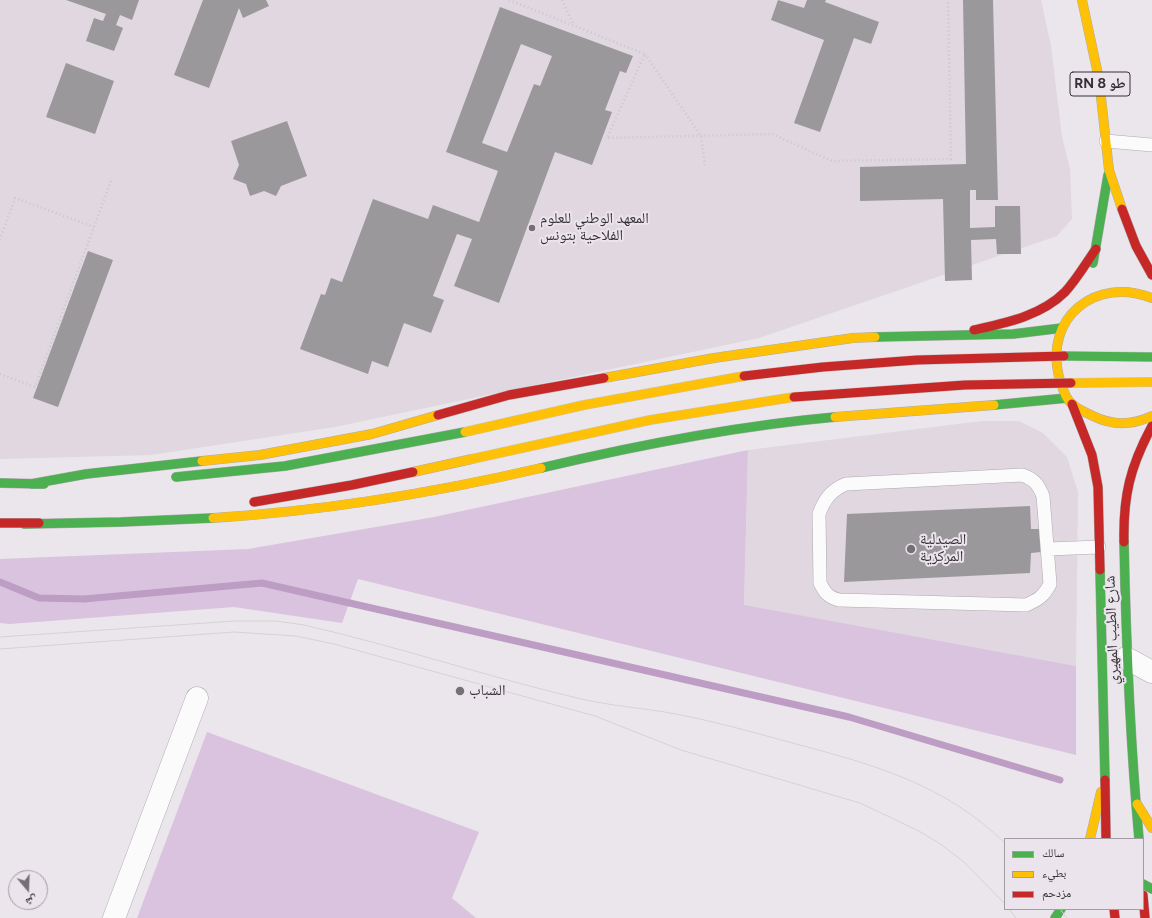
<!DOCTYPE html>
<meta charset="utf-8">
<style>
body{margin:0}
#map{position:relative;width:1152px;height:918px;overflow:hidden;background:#ebe6eb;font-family:Figtree,"Noto Naskh Arabic",sans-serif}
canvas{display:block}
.legend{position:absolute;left:1004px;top:838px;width:140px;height:72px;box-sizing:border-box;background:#ece4ed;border:1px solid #a29ca3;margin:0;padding:5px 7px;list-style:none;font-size:12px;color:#343135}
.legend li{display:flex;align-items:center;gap:8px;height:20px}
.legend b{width:20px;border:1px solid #a29ca3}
.north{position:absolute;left:8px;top:870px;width:40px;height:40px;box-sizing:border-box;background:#ece4ed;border:1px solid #a29ca3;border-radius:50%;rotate:161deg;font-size:11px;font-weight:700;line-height:16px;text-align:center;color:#343135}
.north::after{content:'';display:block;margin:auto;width:14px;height:18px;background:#747075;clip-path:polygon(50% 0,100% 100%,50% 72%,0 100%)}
</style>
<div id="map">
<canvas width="1152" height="918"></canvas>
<ul class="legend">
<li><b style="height:5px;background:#4caf50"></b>سالك</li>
<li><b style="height:5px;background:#ffc107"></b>بطيء</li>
<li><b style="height:5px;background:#c62828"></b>مزدحم</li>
</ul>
<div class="north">ش</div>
</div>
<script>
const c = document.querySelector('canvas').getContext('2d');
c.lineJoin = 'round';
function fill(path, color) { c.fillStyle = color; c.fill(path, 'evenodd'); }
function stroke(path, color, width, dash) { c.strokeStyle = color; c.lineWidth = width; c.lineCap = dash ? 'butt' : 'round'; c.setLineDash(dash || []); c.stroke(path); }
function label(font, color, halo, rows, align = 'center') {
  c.font = font + ' Figtree,"Noto Naskh Arabic",sans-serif'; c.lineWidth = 4; c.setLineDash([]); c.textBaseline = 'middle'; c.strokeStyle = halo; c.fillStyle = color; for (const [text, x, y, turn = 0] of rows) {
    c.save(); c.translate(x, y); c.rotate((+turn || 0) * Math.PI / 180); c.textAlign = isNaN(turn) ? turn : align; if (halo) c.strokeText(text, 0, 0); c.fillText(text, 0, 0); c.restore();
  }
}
const built = new Path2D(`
 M0,0H1041L1051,46L1062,137L1070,169L1072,219L1057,236L759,338L335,427L151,455L0,459Z
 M982,421H1019L1043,433L1067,457L1078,492L1076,666L744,606L748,450Z`);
const green = new Path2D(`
 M748,450L744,605L1076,666V755L358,579L342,623L234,607L10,624L0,623V559L248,549L434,517Z
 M207,732L479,832L452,898L476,918H137Z`);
const stream = new Path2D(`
 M0,582L39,598L84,599L262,583L849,717L1060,780`);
const building = new Path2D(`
 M66,0H139L132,20L120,15L116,25L123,28L114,51L86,41L94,18L103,21L106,14Z
 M203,0H266L269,6L243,18L239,8L209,88L174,75Z
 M778,0L804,8L807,0H826L825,2L879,22L871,44L854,38L820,132L794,123L824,40L771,20Z
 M963,0H993L998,200H976V190H970V228L995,227V206H1020L1021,254H997L996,239L971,240L972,280L945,281L943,199L860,201V167L966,164Z
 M500,7L633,56L626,73L620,71L605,110L612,112L592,165L555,152L499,303L454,286L472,239L457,234L433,296L444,300L431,333L404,323L388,367L372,361L368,374L300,349L321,294L325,295L331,278L342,282L373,199L428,219L433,205L479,222L498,171L446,152ZM521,44L552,56L540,86L534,84L507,152L482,143Z
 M66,63L114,81L95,134L46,117Z
 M287,121L307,176L281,186L276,196L264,191L250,196L246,184L233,179L239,165L231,141Z
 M88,251L113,260L58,407L33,398Z
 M1030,506L1031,529H1039L1041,552L1031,553L1030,573L844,582L847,514Z`);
const path = new Path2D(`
 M509,0L645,54L607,138L772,134L832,161L951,159L948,0
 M562,0L573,24
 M645,54L701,136L705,166
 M0,240L15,198L94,227
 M0,374L35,387L112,178`);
const lane = new Path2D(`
 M1106,141L1152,145
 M1022,475C1034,479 1038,484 1043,496L1050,584C1044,596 1038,600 1026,605L839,600C828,597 825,593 820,583L819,514C824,500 831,490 846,484Z
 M1048,549L1099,547`);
const street = new Path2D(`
 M1126,658L1152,672
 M114,918L197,698`);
const fast = new Path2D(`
 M1093,263L1108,175
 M875,337L1013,334L1062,328
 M994,405L1067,398
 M541,468C638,445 735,426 835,417
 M176,477L285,466L465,432
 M0,483L44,484
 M31,484L86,474L202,461
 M24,524L121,522L213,518
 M1124,542C1126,641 1130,740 1139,839
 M1100,570L1105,780
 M1143,884L1152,889
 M1055,918L1061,909`);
const slow = new Path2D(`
 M1082,0L1099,79L1109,170L1122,209
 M1152,298C1096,276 1044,317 1059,377C1062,385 1064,396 1070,402C1076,409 1085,412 1093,416C1113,426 1133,425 1152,416
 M604,378L714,358L853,338L875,337
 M835,417L994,405
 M202,461L260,455L372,434L438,415
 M413,472L472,459
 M213,518C324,511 433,493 541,468
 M1137,804L1152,828
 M1090,839L1101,792`);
const jam = new Path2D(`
 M1122,209L1136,246L1152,275
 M974,330C1005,323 1041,316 1065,292C1077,279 1086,263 1096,249
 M1072,404L1092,455L1098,487L1100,570
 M438,415L509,395L604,378
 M254,502L352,485L413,472
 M0,523H39
 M1124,542C1123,496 1130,467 1152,426
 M1105,780L1106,839
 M1143,895L1145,918
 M1114,909L1115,918`);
const tram = new Path2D(`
 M0,637L235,621H276L304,625C396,646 485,676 577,698C610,706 644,708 676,714C717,722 756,733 796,744C875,765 944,784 1005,843
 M0,649L234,632L296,636L334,644L595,716L681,750L860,803L919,831L942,845L965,863L1005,904
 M1009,909L1016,918
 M1060,909L1067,918`);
const fastBridge = new Path2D(`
 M1064,356L1152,357`);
const slowBridge = new Path2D(`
 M1071,383L1152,382
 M465,432L584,405L744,376
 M472,459L650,420L794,397`);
const jamBridge = new Path2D(`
 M744,376L823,367L917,360L1064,356
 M794,397L965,385L1071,383`);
const markers = [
 [532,228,4,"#747075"],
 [911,549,5,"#747075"],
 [460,691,5,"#747075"]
];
const shields = [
 [1100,84,60]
];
const shieldNames = [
 ["RN 8 طو",1100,84]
];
const poiNames = [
 ["المعهد الوطني للعلوم",540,219],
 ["الفلاحية بتونس",540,236],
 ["الصيدلية",920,540],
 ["المركزية",920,557],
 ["الشباب",469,691]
];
const streetNames = [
 ["شارع الطيب المهيري",1112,630,-92]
];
fill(built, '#e0d7e1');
fill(green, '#dac3df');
stroke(stream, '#be9dc4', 7);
fill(building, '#9b989b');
stroke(lane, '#adaaad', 14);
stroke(street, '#adaaad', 23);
stroke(fast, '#adaaad', 10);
stroke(slow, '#adaaad', 10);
stroke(jam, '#adaaad', 10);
stroke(path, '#c9c8ca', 2.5, [1, 3]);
stroke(lane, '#fcfbfc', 13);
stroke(street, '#fcfbfc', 22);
stroke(fast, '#4caf50', 9);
stroke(slow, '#ffc107', 9);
stroke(jam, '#c62828', 9);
stroke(tram, '#d4d3d4', 1);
stroke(fastBridge, '#c7c5c8', 10, []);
stroke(slowBridge, '#c7c5c8', 10, []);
stroke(jamBridge, '#c7c5c8', 10, []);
stroke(fastBridge, '#4caf50', 9);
stroke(slowBridge, '#ffc107', 9);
stroke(jamBridge, '#c62828', 9);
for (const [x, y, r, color] of markers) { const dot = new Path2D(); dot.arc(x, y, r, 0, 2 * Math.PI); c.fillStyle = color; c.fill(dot); stroke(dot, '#ece4ed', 1.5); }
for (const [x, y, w] of shields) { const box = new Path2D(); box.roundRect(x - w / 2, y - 12, w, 24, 3); c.fillStyle = '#ece4ed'; c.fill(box); stroke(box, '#343135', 1); }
label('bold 14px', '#343135', null, shieldNames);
label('15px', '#343135', '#ece4ed', poiNames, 'left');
label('15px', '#343135', '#ece4ed', streetNames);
</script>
